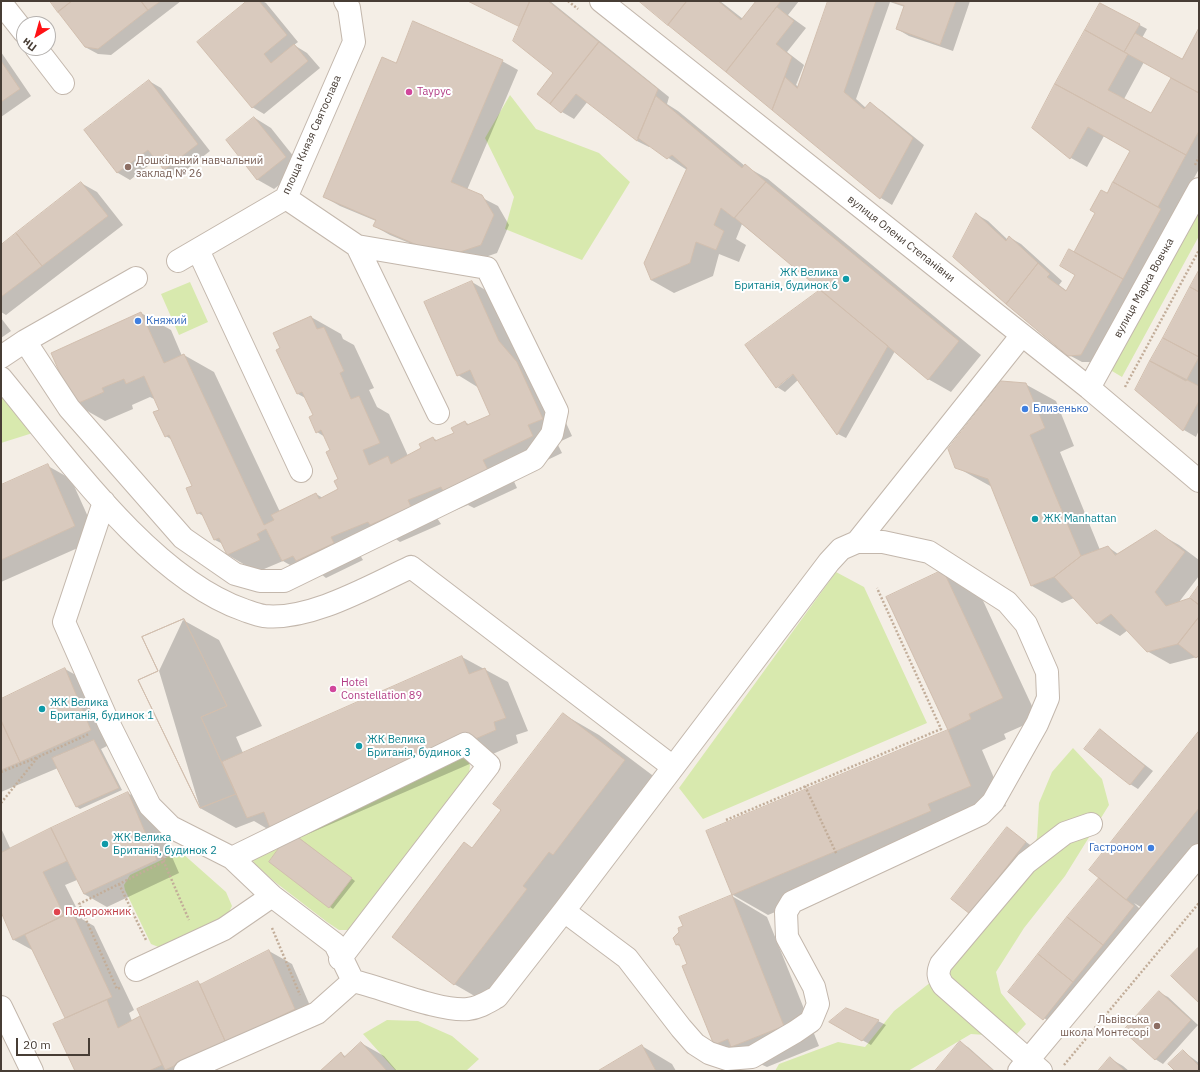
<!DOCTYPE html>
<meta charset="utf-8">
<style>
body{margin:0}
#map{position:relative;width:1200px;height:1072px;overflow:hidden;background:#f4eee6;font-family:"IBM Plex Sans",sans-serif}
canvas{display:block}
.frame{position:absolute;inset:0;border:2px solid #473d35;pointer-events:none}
.north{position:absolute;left:16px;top:16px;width:40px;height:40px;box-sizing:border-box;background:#fff;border:1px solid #b5b1ae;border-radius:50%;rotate:217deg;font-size:11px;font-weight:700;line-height:16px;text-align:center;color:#473d35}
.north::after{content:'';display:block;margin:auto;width:14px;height:18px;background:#ff1215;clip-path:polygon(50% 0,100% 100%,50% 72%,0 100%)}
.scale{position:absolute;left:16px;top:1038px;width:74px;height:18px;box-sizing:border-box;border:2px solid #473d35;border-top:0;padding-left:5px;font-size:12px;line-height:14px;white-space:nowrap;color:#473d35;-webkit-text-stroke:3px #fff;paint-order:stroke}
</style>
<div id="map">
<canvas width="1200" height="1072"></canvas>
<div class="frame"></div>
<div class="north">Пн</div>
<div class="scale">20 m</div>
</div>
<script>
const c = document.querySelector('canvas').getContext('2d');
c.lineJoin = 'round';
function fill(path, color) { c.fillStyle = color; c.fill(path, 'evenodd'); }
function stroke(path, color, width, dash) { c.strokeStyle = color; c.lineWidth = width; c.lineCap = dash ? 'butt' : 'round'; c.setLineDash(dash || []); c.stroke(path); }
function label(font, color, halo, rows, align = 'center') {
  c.font = font + ' "IBM Plex Sans",sans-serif'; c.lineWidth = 4; c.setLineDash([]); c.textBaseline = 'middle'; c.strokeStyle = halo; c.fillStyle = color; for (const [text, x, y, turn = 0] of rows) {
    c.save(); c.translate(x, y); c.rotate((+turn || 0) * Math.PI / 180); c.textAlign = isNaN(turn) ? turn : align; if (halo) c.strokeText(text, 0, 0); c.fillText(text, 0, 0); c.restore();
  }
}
const green = new Path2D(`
 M510,95L536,129L599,153L630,182L582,260L505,229L514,197L485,138Z
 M1199,201V236L1122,377L1107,368Z
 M190,282L208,322L179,335L161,294Z
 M1,379L39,431L1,443Z
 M836,572L864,587L927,723L703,819L679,788Z
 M1073,748L1102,779L1109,805L1065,876L1024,928L996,972L1001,993L1026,1024L1014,1037L971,1034L908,1071H775L779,1064L838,1042L865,1047L894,1011L931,982L1006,898L1037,838L1039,803L1052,772Z
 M441,755L467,756L470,765L469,774L349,930H339L327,922L275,882L255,864L249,855Z
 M176,853H182L226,892L232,906L228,914L222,920L161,948L151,944L125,890L124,885L130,875Z
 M387,1020L418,1021L452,1036L479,1059L466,1071H396L363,1034Z`);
const shadow = new Path2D(`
 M51,1H181L111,55L98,54L85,47Z
 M248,1H262L266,3L298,42L294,45L307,53L320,68L264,114L252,107Z
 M468,1H550L669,97L667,104L678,111L745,166L768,179L981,355L951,392L928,379L895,351L846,438L838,434L798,380L785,392L777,387L747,346L822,290L742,224L736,239L746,245L739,262L719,254L713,276L674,293L651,280L687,170L650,146L649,147L637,141L588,101L574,119L562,112L555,73L520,26ZM796,370L797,371L778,387V385Z
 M641,1H720L743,19L757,1H799L788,15L806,28L787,52L804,65L796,85L799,87L829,1H970L953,51L909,36L897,29L905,7L890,2L856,99L866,108L870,104L882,111L924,145L892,205L881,198Z
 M1101,4L1147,29L1142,38L1182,60L1199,30V169L1093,362H1082L1069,355L976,214L988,221L1008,240L1009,237L1021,244L1062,281L1059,285L1067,291L1076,274L1074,254L1131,151L1104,136L1087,167L1071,158L1033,128ZM1144,62L1172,78L1152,114L1124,99Z
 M1,52L31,96L1,117Z
 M502,61L518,70L467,190L498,206L509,225L497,253L462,265L390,235L374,226L376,221L340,206L324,197L396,64Z
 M149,81L161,88L210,151L177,177L164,170L157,159L130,180L118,173L85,130Z
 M255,118L271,128L302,167L274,189L258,180L227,140Z
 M81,183L97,192L123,225L6,315L1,312V246Z
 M1199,272V430L1196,437L1184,430L1136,390Z
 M472,282L502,300L547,381L572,436L557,443L562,453L512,477L517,488L474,508L468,505L437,518L441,524L400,542L396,539L360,555L363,560L326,578L321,574L313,578L283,561L257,572L228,555L223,544L215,540L205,517L198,513L193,486L172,440L166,436L160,410L156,400L150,397L132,405L133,409L105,421L75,404L141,313L171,330L182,356L184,355L214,372L280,512L316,494L323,498L339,489L340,480L331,450L325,437L317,432L314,416L307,399L298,394L278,350L311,317L341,334L343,339L354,345L374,388L369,390L377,407L389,414L408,456L423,449L433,438L438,441L455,433L465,422L470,425L492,415L479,388L458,375Z
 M1,318L11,331L1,338Z
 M1025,384L1056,401L1074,446L1060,452L1100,550L1108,547L1118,554L1156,532L1179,545L1199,560V576L1179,602L1190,599L1199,587V659L1197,657L1170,664L1147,651L1128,630L1120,636L1098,623L1074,598L1062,603L1032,586L992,487L956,467Z
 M48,466L71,479L98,539L1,582V486Z
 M943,571L979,592L1038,719L1004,734L1006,739L982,750L1006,806L963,824L966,832L768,915L733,895L708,832L949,730L887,598Z
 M183,620L219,640L262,726L236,737L243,753L462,657L508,682L528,731L516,735L518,743L299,838L355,881L333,909L330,907L288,837L271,831L254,821L236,828L200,808L159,671Z
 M65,669L88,682L113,743L101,749L122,790L80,809L77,807L58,768L1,792V700Z
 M563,714L599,735L660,781L490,1005L454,984L473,848L502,810Z
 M1100,730L1153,771L1138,789L1130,784Z
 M1199,732V849L1149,912L1134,903L1145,914L1052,1024L1010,992L1099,879Z
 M128,793L150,806L179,873L107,907L84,894L77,880L65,885L82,919L94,926L134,1010L129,1013L132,1021L198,982L202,985L269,951L292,964L317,1022L214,1071H76L66,1019L34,951L14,940L1,910V828L11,850Z
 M1007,828L1033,847L970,913Z
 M732,896L767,917L819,1046L767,1067L715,1044L688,965L682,947L677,945Z
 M1160,993L1168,997L1198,1025L1163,1064L1155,1059Z
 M878,1021L886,1025L871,1045L830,1022Z
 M361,1043L384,1056L397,1071H321L341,1053L346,1057Z
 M960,1043L968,1047L995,1071H937Z
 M642,1046L672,1064L676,1071H600Z
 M1183,1051L1199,1063V1071H1177Z
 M1111,1059L1123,1066L1129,1071H1099Z`);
const building = new Path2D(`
 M50,1H72L58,12Z
 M72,1H141L148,10L98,49L85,47L58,12Z
 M141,1H161L148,10Z
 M247,1H259L287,35L264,54L271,63L294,44L308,61L252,108L197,42Z
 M468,1H530L519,26Z
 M530,1H548L599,42L550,104L537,94L553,73L513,41Z
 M639,1H687L668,25Z
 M687,1H718L741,20L756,1H781L726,72L668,25Z
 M828,1H876L844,92L864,109L870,102L913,138L880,199L772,110L785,77L797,88Z
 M891,1H956L940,45L896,29L904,6Z
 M1100,3L1140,24L1124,52L1085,30Z
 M777,7L794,21L776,44L792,57L772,110L726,72Z
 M413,21L503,60L451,182L482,195L494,215L481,245L445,257L373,226L376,220L323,197L382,57L396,63Z
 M1199,28V93L1124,52L1135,33L1182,59Z
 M1085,30L1128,54L1108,90L1151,113L1171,78L1199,93V131L1186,155L1055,84Z
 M599,42L658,89L637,141L576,94L561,113L550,104Z
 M1,61L20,89L1,102Z
 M149,80L198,144L164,170L148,150L117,173L84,130Z
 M1055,84L1186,155L1158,207L1113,182L1130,151L1088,127L1070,159L1032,128Z
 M656,96L742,168L745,164L766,182L734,218L721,208L714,225L724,231L716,250L696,242L690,263L651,280L644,263L687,168L672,155L667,159L638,138Z
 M254,117L286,157L257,180L226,140Z
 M81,182L108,216L42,266L16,233Z
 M766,182L959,341L928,380L735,218Z
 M1113,182L1161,209L1123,279L1074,252L1095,213L1090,210L1101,190L1107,193Z
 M976,213L1006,241L1009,236L1038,263L1006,304L953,257Z
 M16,233L42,266L1,297V245Z
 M1069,249L1123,279L1081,355L1068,356L1006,304L1038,263L1050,274L1047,277L1066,291L1075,275L1060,266Z
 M1199,270V292L1190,287Z
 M472,281L499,341L517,362L543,419L528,425L533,436L483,460L488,470L443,491L441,487L408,500L411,507L370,525L368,522L331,537L334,543L296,561L293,556L282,561L266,529L257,534L260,540L227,555L219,538L214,540L201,512L197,514L186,488L192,486L169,435L165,437L153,412L159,410L144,376L126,384L124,379L102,388L104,392L74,405L51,353L141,312L164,363L184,354L264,525L274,520L271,515L316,493L319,499L338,489L334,481L338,479L326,452L330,450L321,430L316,433L309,417L313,415L302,392L297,394L276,350L280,348L273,333L311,316L317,329L324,327L344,371L340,373L351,399L359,396L380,443L363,450L369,465L388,456L391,464L421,448L419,444L433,437L435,441L454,433L451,428L465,421L467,425L490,415L470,370L457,376L424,302Z
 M1190,287L1199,292V357L1163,338Z
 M820,290L888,346L837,435L793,374L776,388L745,345Z
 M1163,338L1199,357L1186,381L1150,361Z
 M1150,361L1199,386V401L1183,431L1135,390Z
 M1001,381L1026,383L1045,428L1030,435L1081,556L1054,577L1031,586L988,479L955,468L948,449Z
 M48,464L75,526L1,560V485Z
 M1156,530L1185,552L1155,592L1166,606L1190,598L1199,605V617L1178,644L1147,652L1111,614L1097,624L1054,577L1081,556L1108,546L1115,555Z
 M943,570L1003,698L969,714L971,719L948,730L886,597Z
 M1199,585V605L1190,598Z
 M1199,617V655L1196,658L1178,644Z
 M184,619L227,706L201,717L236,794L200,808L138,680L158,671L142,637Z
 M184,619L227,706L201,717L236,794L200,808L138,680L158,671L142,637Z
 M462,656L469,674L485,668L506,718L494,722L496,730L270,828L264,812L247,818L222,762Z
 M65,668L91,730L20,762L1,720V699Z
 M563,713L625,760L553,855L549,852L523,886L527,889L454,985L392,937L464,842L472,848L501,810L493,804Z
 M1,721L20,762L1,770Z
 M1100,729L1145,766L1130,785L1084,749Z
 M948,730L971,786L928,804L931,811L732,895L706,831Z
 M1199,731V808L1126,900L1089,870Z
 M94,740L119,788L76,807L52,758Z
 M128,792L157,860L84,894L51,828Z
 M1007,827L1026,842L970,914L951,899Z
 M51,828L67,861L43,872L64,915L13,940L1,912V853Z
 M291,832L352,878L329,908L269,862Z
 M1099,878L1134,906L1103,945L1067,917Z
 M732,895L784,1026L731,1047L728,1039L714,1045L682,966L687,964L679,944L676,945L673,938L679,932L678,928L683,926L679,917Z
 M72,912L112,997L65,1018L25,935Z
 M1067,917L1103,945L1073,982L1038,954Z
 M1198,948L1199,950V1003L1171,976Z
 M269,950L295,1009L226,1043L200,985Z
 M1038,954L1073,982L1043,1020L1008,992Z
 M198,981L226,1043L165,1070L137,1009Z
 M1159,991L1191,1020L1155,1060L1123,1031Z
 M107,1000L118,1028L140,1016L162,1065L149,1071H75L53,1024Z
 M846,1008L879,1020L862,1041L829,1022Z
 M960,1041L994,1071H935Z
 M361,1042L387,1071H320L341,1052L344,1057Z
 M642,1045L656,1071H598Z
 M1183,1050L1199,1066V1071H1175L1168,1064Z
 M1110,1057L1125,1071H1098Z`);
const path = new Path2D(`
 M568,1L578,9
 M1195,165L1199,157
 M1125,387L1199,250
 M1,772L38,757
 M805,786L837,855
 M1,803L38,757L89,734
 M726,820L941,729L877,588
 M157,846L189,920
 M119,884L146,940
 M272,928L300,995
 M120,988L117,989L79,904L163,862L169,851
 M1064,1065L1199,903`);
const minor = new Path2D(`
 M601,1L1089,388L1199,481
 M1,3L24,32
 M36,48L63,83
 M286,198L357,246L438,413
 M198,250L301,471
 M178,261L286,198L354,42L349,8L345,1
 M25,341L69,408L183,538L235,574L260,581H284L534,459L552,434L557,411L487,268L357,246
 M1,357L25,341L136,278
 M1,378C63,453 151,578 244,610C250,612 257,615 264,616C310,621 370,586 411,567L673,767
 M1089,388L1199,189
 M104,502L64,622L109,724L150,806L171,827L232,858L272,896L335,944L353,981C384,988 440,1012 468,1009C479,1008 488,1002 497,997L564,911L829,562L841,549L857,542H883L929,552L1007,602L1026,624L1047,672L1048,698L1037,724L993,802L981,814L792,902L786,912L787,937L814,987L818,1004L811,1021L795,1032L752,1057L727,1059L709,1053L695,1044L681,1028L627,958L564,911
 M857,542L1022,335
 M232,858L465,744L489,765L340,959
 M136,970L224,929L272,896
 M1,1007L32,1071
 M185,1071L317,1013L353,981
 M1019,1071L1199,855
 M1041,1071L943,985C938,977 937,973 941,964L1026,863L1065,833L1091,824`);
const markers = [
 [409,92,4,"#d1479c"],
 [128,167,4,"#8d6e63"],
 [846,279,4,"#0f9aa8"],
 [138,321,4,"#3f7fe0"],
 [1025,409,4,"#3f7fe0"],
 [1035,519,4,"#0f9aa8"],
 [333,689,4,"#d1479c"],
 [42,709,4,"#0f9aa8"],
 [359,746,4,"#0f9aa8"],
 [105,844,4,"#0f9aa8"],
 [1151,848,4,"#3f7fe0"],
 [57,912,4,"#e0444e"],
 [1157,1026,4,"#8d6e63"]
];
const hotelNames = [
 ["Таурус",417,92],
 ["Hotel",341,683],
 ["Constellation 89",341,696]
];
const streetNames = [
 ["площа Князя Святослава",312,135,-66],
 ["вулиця Олени Степанівни",901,239,38],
 ["вулиця Марка Вовчка",1144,288,-61]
];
const educationNames = [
 ["Дошкільний навчальний",136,161],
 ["заклад № 26",136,174],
 ["Львівська",1149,1020,"right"],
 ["школа Монтесорі",1149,1033,"right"]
];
const cultureNames = [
 ["ЖК Велика",838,273,"right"],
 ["Британія, будинок 6",838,286,"right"],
 ["ЖК Manhattan",1043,519],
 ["ЖК Велика",50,703],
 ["Британія, будинок 1",50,716],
 ["ЖК Велика",367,740],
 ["Британія, будинок 3",367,753],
 ["ЖК Велика",113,838],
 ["Британія, будинок 2",113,851]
];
const shopNames = [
 ["Княжий",146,321],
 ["Близенько",1033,409],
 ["Гастроном",1143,848,"right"]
];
const healthNames = [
 ["Подорожник",65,912]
];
fill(green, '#d8e9ae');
fill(shadow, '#0003');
fill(building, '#d9cabe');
stroke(building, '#d1beae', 1);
stroke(minor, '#c3b7ac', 24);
stroke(path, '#c2ad99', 2.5, [2, 2]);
stroke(minor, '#fff', 22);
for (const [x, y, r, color] of markers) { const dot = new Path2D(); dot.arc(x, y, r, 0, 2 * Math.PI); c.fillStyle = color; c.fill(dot); stroke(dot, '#fff', 1.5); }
label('11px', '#b23c85', '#fff', hotelNames, 'left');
label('11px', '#473d35', '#fff', streetNames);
label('11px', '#785e54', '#fff', educationNames, 'left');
label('11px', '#0d838f', '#fff', cultureNames, 'left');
label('11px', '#366cbe', '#fff', shopNames, 'left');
label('11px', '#be3a42', '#fff', healthNames, 'left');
</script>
